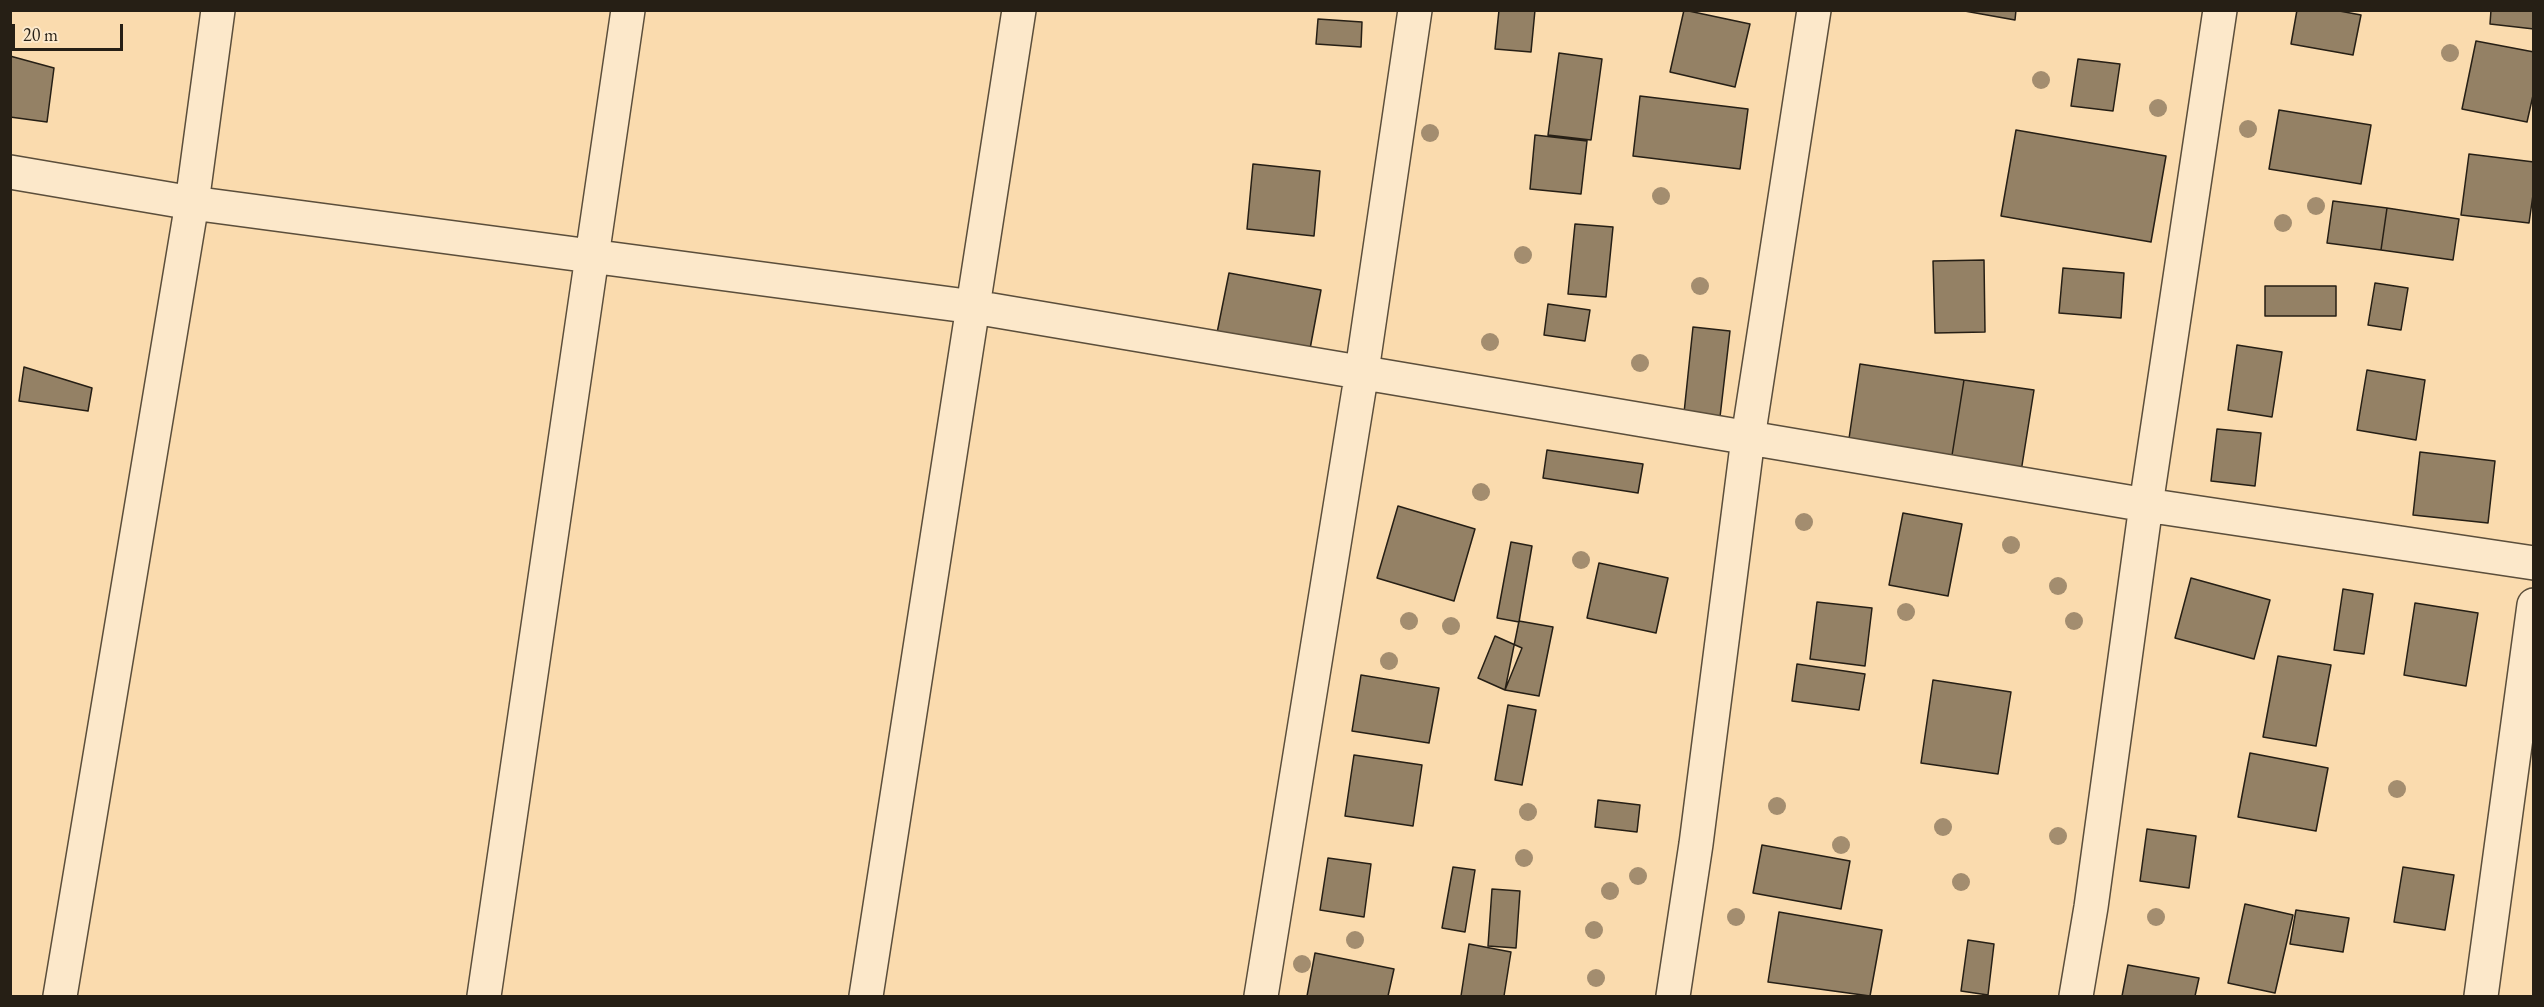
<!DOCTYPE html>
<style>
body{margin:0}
#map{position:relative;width:2544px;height:1007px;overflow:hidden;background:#fadbae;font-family:"EB Garamond",serif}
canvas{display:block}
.frame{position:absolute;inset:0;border:12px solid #261f15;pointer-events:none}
.scale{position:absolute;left:12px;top:24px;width:111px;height:27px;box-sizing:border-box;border:3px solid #261f15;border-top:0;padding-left:8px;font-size:18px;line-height:21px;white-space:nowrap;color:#261f15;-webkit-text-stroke:4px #fce8ca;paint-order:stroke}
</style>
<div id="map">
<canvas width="2544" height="1007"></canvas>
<div class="frame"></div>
<div class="scale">20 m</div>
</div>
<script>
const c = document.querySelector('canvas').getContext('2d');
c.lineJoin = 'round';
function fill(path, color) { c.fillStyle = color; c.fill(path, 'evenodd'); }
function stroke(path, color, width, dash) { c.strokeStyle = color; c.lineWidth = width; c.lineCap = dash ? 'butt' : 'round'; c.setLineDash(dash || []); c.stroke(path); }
const building = new Path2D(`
 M1499,10H1535L1531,52L1495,49Z
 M1684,10L1750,24L1735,87L1670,72Z
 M1959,10H2016L2015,20Z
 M2297,10H2334L2361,15L2353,55L2291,44Z
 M2491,10H2534V29L2490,24Z
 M1318,19L1362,22L1361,47L1316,44Z
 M2476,41L2534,52V91L2527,122L2462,109Z
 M1559,53L1602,59L1591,140L1548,135Z
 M10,56L54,68L47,122L10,117Z
 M2078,59L2120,64L2113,111L2071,106Z
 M1640,96L1748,109L1740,169L1633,156Z
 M2279,110L2371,125L2361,184L2269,169Z
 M2016,130L2166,156L2151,242L2001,216Z
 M1535,135L1587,141L1581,194L1530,189Z
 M2469,154L2534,162V188L2529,223L2461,215Z
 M1253,164L1320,171L1314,236L1247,229Z
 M2333,201L2387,208L2381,250L2327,243Z
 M2387,208L2459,219L2453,260L2381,250Z
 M1575,224L1613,227L1606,297L1568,294Z
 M1984,260L1985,332L1935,333L1933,261Z
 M2063,268L2124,273L2121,318L2059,313Z
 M1229,273L1321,290L1310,349L1217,333Z
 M2375,283L2408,288L2401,330L2368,325Z
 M2265,286H2336V316H2265Z
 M1548,304L1590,310L1585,341L1544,335Z
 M1693,327L1730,331L1720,417L1684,413Z
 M2237,345L2282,352L2272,417L2228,410Z
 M1860,364L1964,380L1950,468L1847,452Z
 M24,367L92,388L88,411L19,401Z
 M2367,370L2425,380L2416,440L2357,430Z
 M1964,380L2034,390L2020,478L1950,468Z
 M2217,429L2261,433L2255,486L2211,481Z
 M1547,450L1643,464L1638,493L1543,478Z
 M2420,452L2495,461L2488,523L2413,515Z
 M1398,506L1475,529L1454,601L1377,578Z
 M1903,513L1962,524L1948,596L1889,585Z
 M1511,542L1532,546L1519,622L1497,618Z
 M1599,563L1668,578L1656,633L1587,618Z
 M2191,578L2270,600L2254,659L2175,638Z
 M2343,589L2373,594L2364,654L2334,650Z
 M1817,602L1872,608L1865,666L1810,659Z
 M2415,603L2478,613L2466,686L2404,675Z
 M1519,621L1553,627L1539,696L1505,690Z
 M1495,636L1522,648L1505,690L1478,678Z
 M2278,656L2331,665L2316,746L2263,737Z
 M1797,664L1865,674L1859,710L1792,701Z
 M1361,675L1439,688L1429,743L1352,731Z
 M1933,680L2011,692L1998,774L1921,763Z
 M1508,705L1536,710L1522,785L1495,780Z
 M2250,753L2328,768L2316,831L2238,817Z
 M1354,755L1422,765L1413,826L1345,816Z
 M1598,800L1640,805L1637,832L1595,827Z
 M2147,829L2196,836L2189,888L2140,881Z
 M1762,845L1850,861L1841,909L1753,893Z
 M1328,858L1371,864L1364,917L1320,910Z
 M1453,867L1475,870L1465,932L1442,928Z
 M2403,867L2454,875L2445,930L2394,922Z
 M1492,889L1520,891L1516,948L1488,946Z
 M2245,904L2293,915L2275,993L2228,983Z
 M2296,910L2349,918L2343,952L2290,944Z
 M1779,912L1882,930L1870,996L1768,982Z
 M1968,940L1994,944L1988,995L1961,991Z
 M1469,944L1511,952L1504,996H1461Z
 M1315,953L1394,969L1388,996H1307Z
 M2128,965L2199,978L2195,996H2122Z`);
const street = new Path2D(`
 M10,172L192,203L974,307L2146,505L2534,563
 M60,996L192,203L218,10
 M484,996L628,10
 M866,996L1019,10
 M1261,996L1362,371L1415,10
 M1673,996L1696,844L1748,438L1814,10
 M2076,996L2091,907L2146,505L2220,10
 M2481,996L2534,605`);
const trees = [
 [2450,53],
 [2041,80],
 [2158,108],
 [2248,129],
 [1430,133],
 [1661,196],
 [2316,206],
 [2283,223],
 [1523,255],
 [1700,286],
 [1490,342],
 [1640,363],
 [1481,492],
 [1804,522],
 [2011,545],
 [1581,560],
 [2058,586],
 [1906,612],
 [1409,621],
 [2074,621],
 [1451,626],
 [1389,661],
 [2397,789],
 [1777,806],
 [1528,812],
 [1943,827],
 [2058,836],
 [1841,845],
 [1524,858],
 [1638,876],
 [1961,882],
 [1610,891],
 [1736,917],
 [2156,917],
 [1594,930],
 [1355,940],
 [1302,964],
 [1596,978]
];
fill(building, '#948165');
stroke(building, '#261f15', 1.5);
stroke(street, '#5b4e3b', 36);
stroke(street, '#fce8ca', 33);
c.fillStyle = '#a38d6f';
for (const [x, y] of trees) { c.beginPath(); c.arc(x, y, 9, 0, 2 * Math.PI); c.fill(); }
</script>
